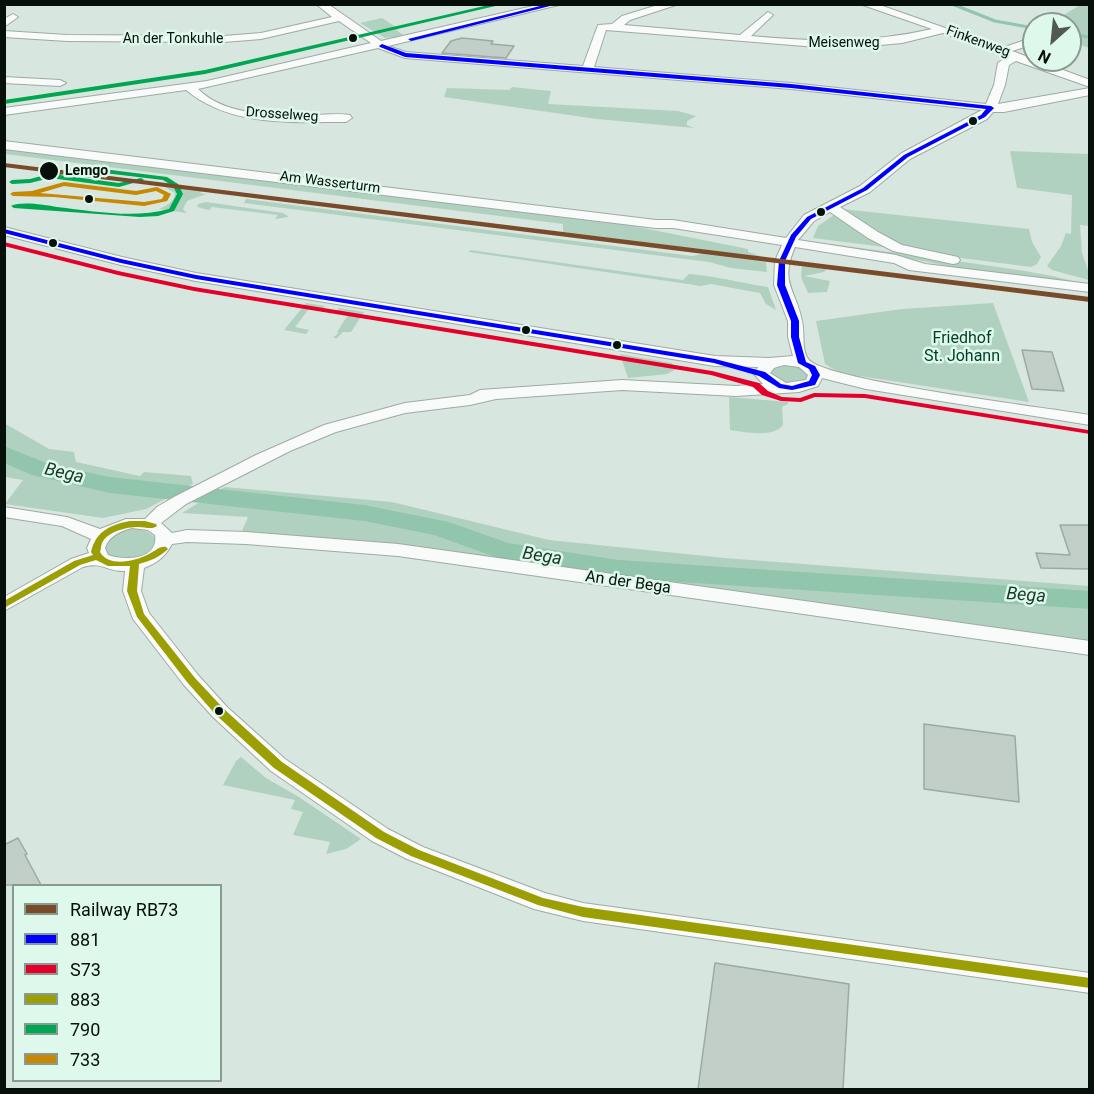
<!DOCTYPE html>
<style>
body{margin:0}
#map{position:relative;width:1094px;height:1094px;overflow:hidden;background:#d7e6de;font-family:Roboto,sans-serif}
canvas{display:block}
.frame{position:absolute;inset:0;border:6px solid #070f0b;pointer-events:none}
.legend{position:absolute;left:12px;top:884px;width:210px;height:198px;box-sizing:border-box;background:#def9eb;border:2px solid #889b91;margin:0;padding:8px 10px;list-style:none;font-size:18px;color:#070f0b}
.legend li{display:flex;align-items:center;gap:12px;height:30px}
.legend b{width:30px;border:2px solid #889b91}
.north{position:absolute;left:1022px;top:12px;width:60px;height:60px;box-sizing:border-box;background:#def9eb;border:2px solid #889b91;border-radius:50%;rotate:207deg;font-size:16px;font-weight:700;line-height:24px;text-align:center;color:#070f0b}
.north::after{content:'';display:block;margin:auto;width:21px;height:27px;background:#505a55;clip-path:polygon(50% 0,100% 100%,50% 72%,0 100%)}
</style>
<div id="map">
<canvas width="1094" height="1094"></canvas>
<div class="frame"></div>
<ul class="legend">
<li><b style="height:8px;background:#7a4b2a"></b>Railway RB73</li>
<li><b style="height:8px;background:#00f"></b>881</li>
<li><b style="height:8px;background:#e4002b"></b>S73</li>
<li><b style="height:8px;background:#9c9f04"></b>883</li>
<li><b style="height:8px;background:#00a651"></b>790</li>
<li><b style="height:8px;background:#c78802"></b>733</li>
</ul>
<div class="north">N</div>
</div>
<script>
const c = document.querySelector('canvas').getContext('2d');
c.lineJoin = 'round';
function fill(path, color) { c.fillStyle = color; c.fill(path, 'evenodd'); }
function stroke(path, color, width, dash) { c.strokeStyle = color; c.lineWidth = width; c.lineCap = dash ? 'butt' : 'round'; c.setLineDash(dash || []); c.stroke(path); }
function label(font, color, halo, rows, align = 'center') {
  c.font = font + ' Roboto,sans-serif'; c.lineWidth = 5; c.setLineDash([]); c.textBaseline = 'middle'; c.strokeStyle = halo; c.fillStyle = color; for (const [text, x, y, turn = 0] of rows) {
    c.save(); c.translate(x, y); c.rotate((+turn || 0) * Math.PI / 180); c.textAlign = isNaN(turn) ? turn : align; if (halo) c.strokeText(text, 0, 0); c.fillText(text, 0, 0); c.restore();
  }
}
const green = new Path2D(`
 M1080,5H1089V48L1070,41V24H1049Z
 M382,18L399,29L396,30L405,36L385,38L360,23Z
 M512,87L551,91L548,104L678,111L696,116L687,121V125L694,128L597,119L444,97L447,88L509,90Z
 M5,148L562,215L628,225L748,249V252L763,257L563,232V224L5,154Z
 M1010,151L1089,154V226L1080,225L1082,253L1089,273V280L1052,270L1047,266L1061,246L1066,233L1071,234L1072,195L1017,188Z
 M166,186L202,190L200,193L206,194L187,201L183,209L187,213L159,209C166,206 175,202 175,193L165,187Z
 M246,199L692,256L702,254L766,262L767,272L731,268L709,262L244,203Z
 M206,202L283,213L289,217L275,219L278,215L212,207L209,210L197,207L198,204Z
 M842,209L1029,229L1032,242L1041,257L1037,264L1031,267L938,255L893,243Z
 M834,215L839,216L892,248L813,238L818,226Z
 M831,244L890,252L896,251C960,264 1026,267 1089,285L961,269L918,260L831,247Z
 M470,250L683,280L689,274C716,276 741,283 768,287L776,310L766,304L760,293L711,284L701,286L469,252Z
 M802,266L827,269L824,272L804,276L830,281L827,292L808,293L801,277Z
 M306,303L325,306L321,311L309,309L295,327L309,330L306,334L284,330Z
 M993,303L1029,402L840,373L825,364L816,321L902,309Z
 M339,308L364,312L351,332H343L337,338H333L339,332H337L348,315L335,312Z
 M620,354L672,363L676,369L667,374L628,378Z
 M779,365H797L808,374L806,380L784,384L771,376V369Z
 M729,397L788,402V404L782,407L783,425C773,438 745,432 730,430Z
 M4,423L49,449L74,452L76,462L140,476L144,472L191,476L193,484L146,509L103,518L5,504L23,480L5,477Z
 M225,487L392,502L549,540L725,558L1089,586V643L242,531L248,517L182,513Z
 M139,529C185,539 119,580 105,548C113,533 123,529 139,529Z
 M241,757L266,778L299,797L361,839L346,849L326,854L330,842L293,835L303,812L291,809L295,800L223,785L236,761Z`);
const stream = new Path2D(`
 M952,4L995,21L1034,28
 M1070,34L1090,37`);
const river = new Path2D(`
 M4,446L49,464L110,477L364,505L449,522L508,543L619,560L1090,591V609L619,578L504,560L434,535L364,521L110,493L32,475L4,463Z`);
const building = new Path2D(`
 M462,38L493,41L491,44L514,46L506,58L442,53L451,41Z
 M1022,350L1052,352L1064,391L1032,389Z
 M1060,525H1089V569L1041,568L1036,553L1070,555Z
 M924,724L1015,736L1019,802L924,789Z
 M18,838L27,854L25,855L41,885H4V845Z
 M715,963L849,984L843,1089H698Z`);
const minor = new Path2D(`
 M316,4H328L381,41L542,4H563L388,46L406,52L583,66L598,25L612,24L622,16L661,4H679L630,20L624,25L740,35L768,12L773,15L751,36C813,42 872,43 932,29L860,4H877L1002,48L1034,37V44L1012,51L1090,80V87L1016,61L1009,65L1005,85L998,104L1090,88V95L1004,112H993L987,119L910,159L870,192L840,207L878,232L902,245L958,257L960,260L958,263L953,264L893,251L868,238L830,212L814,221L798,240L896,255L925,264L1090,284V292L909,270L894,263L795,247C779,283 796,289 802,321C805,332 801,351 809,360C828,381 1048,408 1090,415V425L866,389L822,378L818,386L799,392L736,396L622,390L496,399L470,405L405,413L336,432L290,451L186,504L161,523L172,533L187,530L246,532L398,544L1090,641V655L398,556L246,544L187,542L172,544C165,557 157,563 144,568L141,591L149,613L198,675L227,707L285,759L388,829L423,847L545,893L583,903L1090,973V993L583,921L534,909L407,859L372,841L271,771L213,717L184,685L133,619L123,591L125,571C108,572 101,561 83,567L4,611V597L71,559L89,553L87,548L91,539L62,526L4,517V507L67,517L100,529L126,519H145L157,507L174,497L256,455L324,425L405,403L470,395L480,390L622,380L736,386L763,384L754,374L758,367L715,366L196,281L121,265L4,235V227L122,257L196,273L715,356L769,358L793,356L788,337V321L774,285L775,261L782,245L673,228H656L4,149V141L656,220H673L786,238L804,215L860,186L902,153L982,110L791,89L405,58L378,48L198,89C226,117 276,115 313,115C325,115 338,113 350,115L352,118L346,122C290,122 231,127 186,90L4,115V108L207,81L371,43L339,21L261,39L224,42L67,41L4,37V31L67,35L224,36L261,33L332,17ZM606,30L817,47H859L902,43L943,33L1006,57L998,63L994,85L986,104L791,83L594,67ZM784,365L799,367L808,375L806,380L786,383L770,373L774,368ZM132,528L148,530L155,535C159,560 124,561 108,555L105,548C109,536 120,531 132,528Z
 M13,14L18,17L4,27V19Z
 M4,77L60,80L66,83L60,86L4,83Z`);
const bus1 = new Path2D(`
 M548,4H558L411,41L408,39Z
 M382,44L406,53L791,84L991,106L994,108L985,117L908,157L867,190L811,219L796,237L785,261V285L799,321V337L806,362L815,366L820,375L815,385L792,390L779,388L759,376L714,363L196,279L121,263L4,233V229L121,259L196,275L715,359L765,372L781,384L792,386L809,381L812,375L809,369L798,363L791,337V321L777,285L779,261L791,235L807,217L863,188L904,155L981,115L986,109L791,88L405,57L380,47L379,46Z`);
const bus2 = new Path2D(`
 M4,242L118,271L194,287L712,371L759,383L768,391L782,397L800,398L814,393L865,394L1088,430H1090V434L865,398L815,397L801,402L781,401L762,395L753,387L711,375L194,291L118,275L4,246Z`);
const bus3 = new Path2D(`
 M130,521H145L156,524L157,526C151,530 146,527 138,527C127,527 108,531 102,543C101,546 101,549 100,552C109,568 136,561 149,554C156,551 159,546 166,547L168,549C160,557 150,561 139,564L137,591L144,614L195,678L224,709L282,762L384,832L419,850L543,898L583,907L1090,978V988L583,917L538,905L411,856L376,838L274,768L216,715L187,682L137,617L127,591L130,566H108L96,560L80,565L4,608V601L74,561L93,555L91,552C96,531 110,525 130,521Z`);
const bus4 = new Path2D(`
 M493,4H504L205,74L4,104V100L205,70Z
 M79,166L167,177L178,184L183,194L174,211L158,216L140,217L14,208L11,206C21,201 45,205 57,207C93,211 133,219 169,209L177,194L173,186L163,180L79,170L60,175L119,183L141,178L144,180L119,187L50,178L30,183L12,184L9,182L12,180L30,179Z`);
const bus5 = new Path2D(`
 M64,182L136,191L157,187L171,194L167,201L144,206L54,197L13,196L10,194L13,192L32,191ZM64,186L136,195L156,191L164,195L162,199L144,202L40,193Z`);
const rail1 = new Path2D(`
 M4,163L1090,297V302L4,167Z`);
const markers = [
 [353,38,5,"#070f0b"],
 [973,121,5,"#070f0b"],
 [49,171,10,"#070f0b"],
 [89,199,5,"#070f0b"],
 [821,212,5,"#070f0b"],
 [53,243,5,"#070f0b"],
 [526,330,5,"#070f0b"],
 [617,345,5,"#070f0b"],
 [219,711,5,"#070f0b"]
];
const farStreetnames = [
 ["An der Tonkuhle",173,39],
 ["Finkenweg",978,42,20],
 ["Meisenweg",844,43],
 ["Drosselweg",282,115,4],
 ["Am Wasserturm",330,183,7]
];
const farStopnames = [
 ["Lemgo",65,171]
];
const parkNames = [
 ["Friedhof",962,339],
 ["St. Johann",962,357]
];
const streetNames = [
 ["An der Bega",628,583,8]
];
const waterNames = [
 ["Bega",64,474,13],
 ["Bega",542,557,9],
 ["Bega",1026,596,4]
];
fill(green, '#b1d1c0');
stroke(stream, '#91c6ad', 3);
fill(river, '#91c6ad');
fill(building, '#c2cec8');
stroke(building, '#9ea9a3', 1.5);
stroke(minor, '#9faaa4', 2);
fill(minor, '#f9fbfa');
fill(bus1, '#00f');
fill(bus2, '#e4002b');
fill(bus3, '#9c9f04');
fill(bus4, '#00a651');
fill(bus5, '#c78802');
fill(rail1, '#7a4b2a');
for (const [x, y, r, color] of markers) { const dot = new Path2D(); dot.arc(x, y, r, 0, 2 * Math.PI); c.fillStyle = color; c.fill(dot); stroke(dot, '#def9eb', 2); }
label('14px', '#070f0b', '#def9eb', farStreetnames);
label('bold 14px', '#070f0b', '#def9eb', farStopnames, 'left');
label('16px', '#003c27', '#def9eb', parkNames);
label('16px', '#070f0b', '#def9eb', streetNames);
label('italic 18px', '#18382a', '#def9eb', waterNames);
</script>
